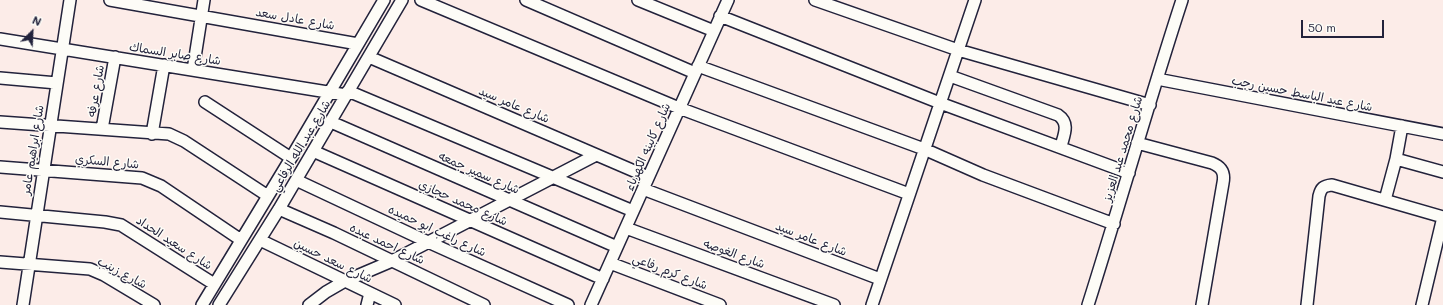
<!DOCTYPE html>
<meta charset="utf-8">
<style>
body{margin:0}
#map{position:relative;width:1443px;height:305px;overflow:hidden;background:#fcece8;font-family:Mali,sans-serif}
canvas{display:block}
.north{position:absolute;left:12px;top:12px;width:40px;height:40px;-webkit-text-stroke:3px #fdfcf7;paint-order:stroke;rotate:24deg;font-size:11px;font-weight:700;line-height:16px;text-align:center;color:#22223b}
.north::after{content:'';display:block;margin:auto;width:14px;height:18px;background:#22223b;clip-path:polygon(50% 0,100% 100%,50% 72%,0 100%)}
.scale{position:absolute;left:1301px;top:20px;width:83px;height:18px;box-sizing:border-box;border:2px solid #22223b;border-top:0;padding-left:5px;font-size:12px;line-height:14px;white-space:nowrap;color:#22223b;-webkit-text-stroke:3px #fdfcf7;paint-order:stroke}
</style>
<div id="map">
<canvas width="1443" height="305"></canvas>
<div class="north">N</div>
<div class="scale">50 m</div>
</div>
<script>
const c = document.querySelector('canvas').getContext('2d');
c.lineJoin = 'round';
function stroke(path, color, width, dash) { c.strokeStyle = color; c.lineWidth = width; c.lineCap = dash ? 'butt' : 'round'; c.setLineDash(dash || []); c.stroke(path); }
function label(font, color, halo, rows, align = 'center') {
  c.font = font + ' Mali,"Playpen Sans Arabic",sans-serif'; c.lineWidth = 3; c.setLineDash([]); c.textBaseline = 'middle'; c.strokeStyle = halo; c.fillStyle = color; for (const [text, x, y, turn = 0] of rows) {
    c.save(); c.translate(x, y); c.rotate((+turn || 0) * Math.PI / 180); c.textAlign = isNaN(turn) ? turn : align; if (halo) c.strokeText(text, 0, 0); c.fillText(text, 0, 0); c.restore();
  }
}
const street = new Path2D(`
 M110,0L358,44
 M421,0L679,108L909,194
 M526,0L695,73
 M638,0L714,31
 M815,0L958,50L1150,105
 M720,16L940,103L1129,173
 M0,39L346,95
 M369,57L648,177
 M698,66L924,149L983,175L1114,224
 M193,70L204,0
 M950,76L1058,115C1070,123 1064,135 1061,146
 M0,78L57,83
 M1157,79L1443,134
 M348,91L633,211
 M205,102L291,158
 M0,122L169,134L184,141L268,196
 M331,122L617,247
 M102,129L115,57
 M152,134L164,65
 M1137,143L1212,163C1222,167 1225,173 1223,183L1202,305
 M313,151L603,279
 M1396,159L1443,172
 M0,167L142,178L161,186L241,240
 M296,180L428,242L568,305
 M643,189L880,279
 M1385,200L1396,159L1402,126
 M279,209L334,233L484,305
 M0,212L105,222L121,225L214,284
 M626,228L834,305
 M260,240L395,305
 M0,262L90,269L104,275L154,305
 M610,263L720,305
 M23,305L70,0
 M202,305L291,158L384,0
 M219,305L279,209L402,0
 M309,305L326,292L345,281L392,261L596,155
 M367,305L370,293
 M591,305L728,0
 M872,305L975,0
 M1088,305C1120,204 1149,101 1182,0
 M1307,305L1319,196C1321,188 1323,186 1332,185L1443,217
 M1422,305L1443,217`);
const streetNames = [
 ["شارع عادل سعد",295,19,10],
 ["شارع صابر السماك",175,54,9],
 ["شارع عرفه",96,91,-80],
 ["شارع عبد الباسط حسين رجب",1302,94,11],
 ["شارع عامر سيد",514,105,23],
 ["شارع عبد الله الرفاعي",301,146,-59],
 ["شارع كابينه الكهرباء",648,147,-66],
 ["شارع محمد عبد العزيز",1123,149,-73],
 ["شارع ابراهيم عامر",33,150,-81],
 ["شارع السكري",107,162,5],
 ["شارع سمير جمعه",479,173,24],
 ["شارع محمد حجازي",463,203,24],
 ["شارع راغب ابو حميده",437,231,25],
 ["شارع عامر سيد",811,239,21],
 ["شارع سعيد الحداد",174,243,33],
 ["شارع احمد عبده",387,244,25],
 ["شارع الغوصه",734,254,20],
 ["شارع سعد حسين",333,261,26],
 ["شارع كرم رفاعي",670,272,21],
 ["شارع زينب",122,273,28]
];
stroke(street, '#22223b', 14);
stroke(street, '#fdfcf7', 11);
label('12px', '#22223b', '#fdfcf7', streetNames);
</script>
